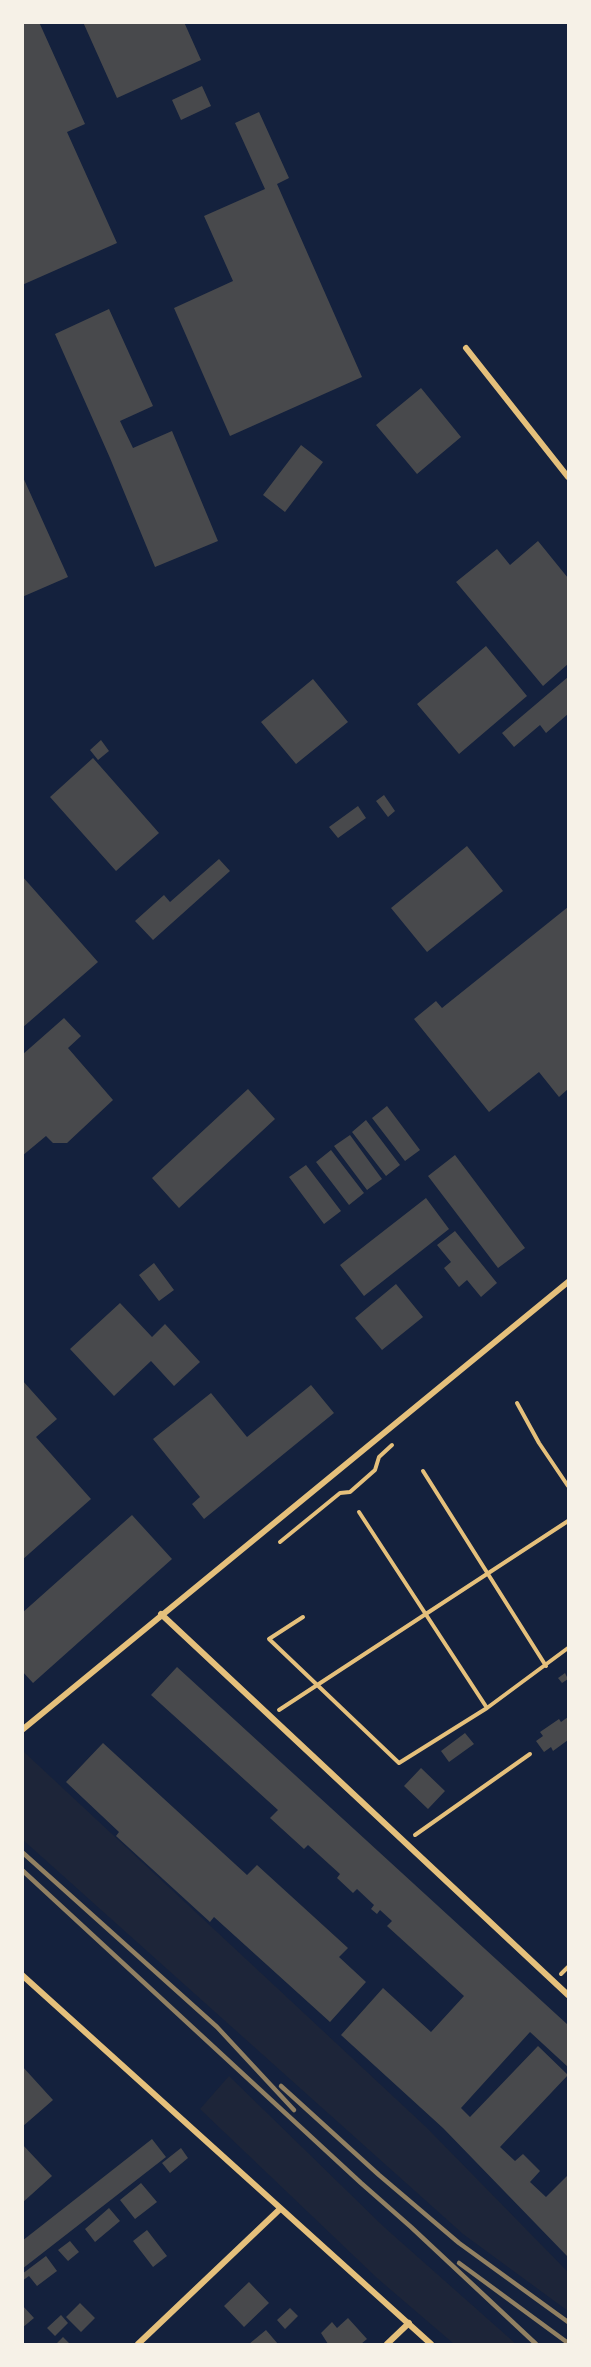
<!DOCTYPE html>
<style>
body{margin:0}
#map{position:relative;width:591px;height:2367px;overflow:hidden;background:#14213d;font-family:"Noto Sans",sans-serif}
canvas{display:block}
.frame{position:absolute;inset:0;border:24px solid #f6f1e7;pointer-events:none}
</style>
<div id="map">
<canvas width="591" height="2367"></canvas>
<div class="frame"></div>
</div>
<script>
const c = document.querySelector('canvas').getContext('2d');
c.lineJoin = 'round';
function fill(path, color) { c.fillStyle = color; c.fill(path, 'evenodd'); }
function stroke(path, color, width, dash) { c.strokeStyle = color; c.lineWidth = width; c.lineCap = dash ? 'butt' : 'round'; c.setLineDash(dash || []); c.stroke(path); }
const green = new Path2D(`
 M23,1751L426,2127L568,2272V2311L463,2234L23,1840Z
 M229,2076L384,2227L516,2344H454L377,2278L200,2109Z`);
const building = new Path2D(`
 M22,22H39L85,124L67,132L117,243L22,285Z
 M83,22H184L201,60L117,98Z
 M202,86L211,106L181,120L172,100Z
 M259,112L289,178L277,184L362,377L230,436L174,308L233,281L204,216L265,189L235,123Z
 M109,309L153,406L120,421L133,448L172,431L218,541L155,567L110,458L55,334Z
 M421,388L461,437L417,474L376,425Z
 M301,445L323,462L285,512L263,495Z
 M22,475L68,577L22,597Z
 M538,541L568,578V664L543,686L456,582L497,549L510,565Z
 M486,646L527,696L459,754L417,704Z
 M568,677V714L546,733L540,725L514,747L502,733Z
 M313,679L348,722L296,764L261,722Z
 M101,740L109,751L98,760L90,750Z
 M93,758L159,833L116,871L50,797Z
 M384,795L395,811L388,817L376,801Z
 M358,806L366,818L338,838L329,827Z
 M467,846L503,891L427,952L391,908Z
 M219,859L230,871L153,940L135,921L164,895L170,902Z
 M22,876L98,962L22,1028Z
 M568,907V1089L559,1097L539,1072L489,1112L414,1019L436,1001L442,1008Z
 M64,1018L81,1036L68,1048L113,1100L67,1143H53L46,1136L22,1156V1055Z
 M248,1089L275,1119L179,1208L152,1178Z
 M387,1106L420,1150L405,1161L372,1118Z
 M366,1120L400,1165L386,1176L352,1132Z
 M350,1135L382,1179L367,1190L334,1146Z
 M331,1150L364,1193L349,1205L316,1162Z
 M455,1155L525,1248L498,1268L428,1176Z
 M306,1165L341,1211L324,1224L289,1177Z
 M426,1198L449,1229L364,1296L340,1265Z
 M455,1231L497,1283L481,1297L467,1280L459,1287L444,1268L451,1262L437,1245Z
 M154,1263L174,1290L159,1301L139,1275Z
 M396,1284L423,1317L382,1350L355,1318Z
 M120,1303L152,1337L165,1324L200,1362L174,1386L151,1361L114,1396L70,1349Z
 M22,1380L57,1419L36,1437L91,1499L22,1560Z
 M311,1385L334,1413L204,1519L192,1504L200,1497L153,1439L211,1393L247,1437Z
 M132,1515L172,1559L33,1683L22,1671V1613Z
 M177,1667L568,2025V2067L530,2032L461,2108L470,2117L538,2046L568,2075L500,2147L515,2161L523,2154L540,2171L530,2182L546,2197L568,2175V2257L443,2128L341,2035L383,1988L431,2032L464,1996L387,1926L392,1921L380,1910L377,1914L371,1909L374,1905L357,1889L353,1893L337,1878L340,1874L308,1845L304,1849L270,1818L278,1810L151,1695Z
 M565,1673L568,1679L562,1683L558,1678Z
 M568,1717V1740L553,1751L551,1747L544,1752L536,1741L543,1736L540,1732L559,1719L561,1722Z
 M465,1733L474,1744L449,1762L441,1751Z
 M103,1743L247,1875L257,1865L348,1948L339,1957L366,1982L330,2022L214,1917L210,1922L116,1836L119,1832L66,1782Z
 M421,1768L445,1791L428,1809L404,1786Z
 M22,2066L53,2100L22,2127Z
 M152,2139L166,2157L22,2269V2241Z
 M22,2144L52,2176L22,2203Z
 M181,2148L188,2158L170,2173L162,2163Z
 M141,2183L157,2202L135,2219L120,2200Z
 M109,2208L120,2221L95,2242L85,2229Z
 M147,2230L167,2256L153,2267L133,2241Z
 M70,2241L79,2252L68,2261L58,2250Z
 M46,2256L57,2271L37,2286L29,2276L22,2281V2274Z
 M249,2282L269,2303L244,2327L224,2306Z
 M80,2303L95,2318L81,2332L66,2317Z
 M22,2305L34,2318L22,2328Z
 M290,2308L298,2316L285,2329L277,2320Z
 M61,2315L68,2323L55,2336L47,2328Z
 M348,2318L367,2339L361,2344H328L321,2333L332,2322L337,2328Z
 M266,2330L278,2344H249Z
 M63,2337L70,2344H56Z`);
const path = new Path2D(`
 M517,1403L539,1443L568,1486
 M423,1471L546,1666
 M359,1512L487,1708
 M280,1542L340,1493L350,1492L375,1470L379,1457L392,1445
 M303,1617L269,1639L399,1763L487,1708L568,1648
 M279,1710L568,1521
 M415,1835L530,1754
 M561,1974L568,1967`);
const minor = new Path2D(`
 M466,348L568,477
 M161,1614L568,1995
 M22,1730L568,1282
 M22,1975L431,2344
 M138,2344L280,2209
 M387,2344L409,2323`);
const rail = new Path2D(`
 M22,1852L217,2027L294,2110
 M22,1870L361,2183L411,2227L536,2344
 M281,2086L379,2175L459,2243L568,2322
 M459,2263L568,2343`);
fill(green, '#1d2539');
fill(building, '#48494c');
stroke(path, '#e5c07b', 4);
stroke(minor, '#e5c07b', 6);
stroke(rail, '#918062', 4.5);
</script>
